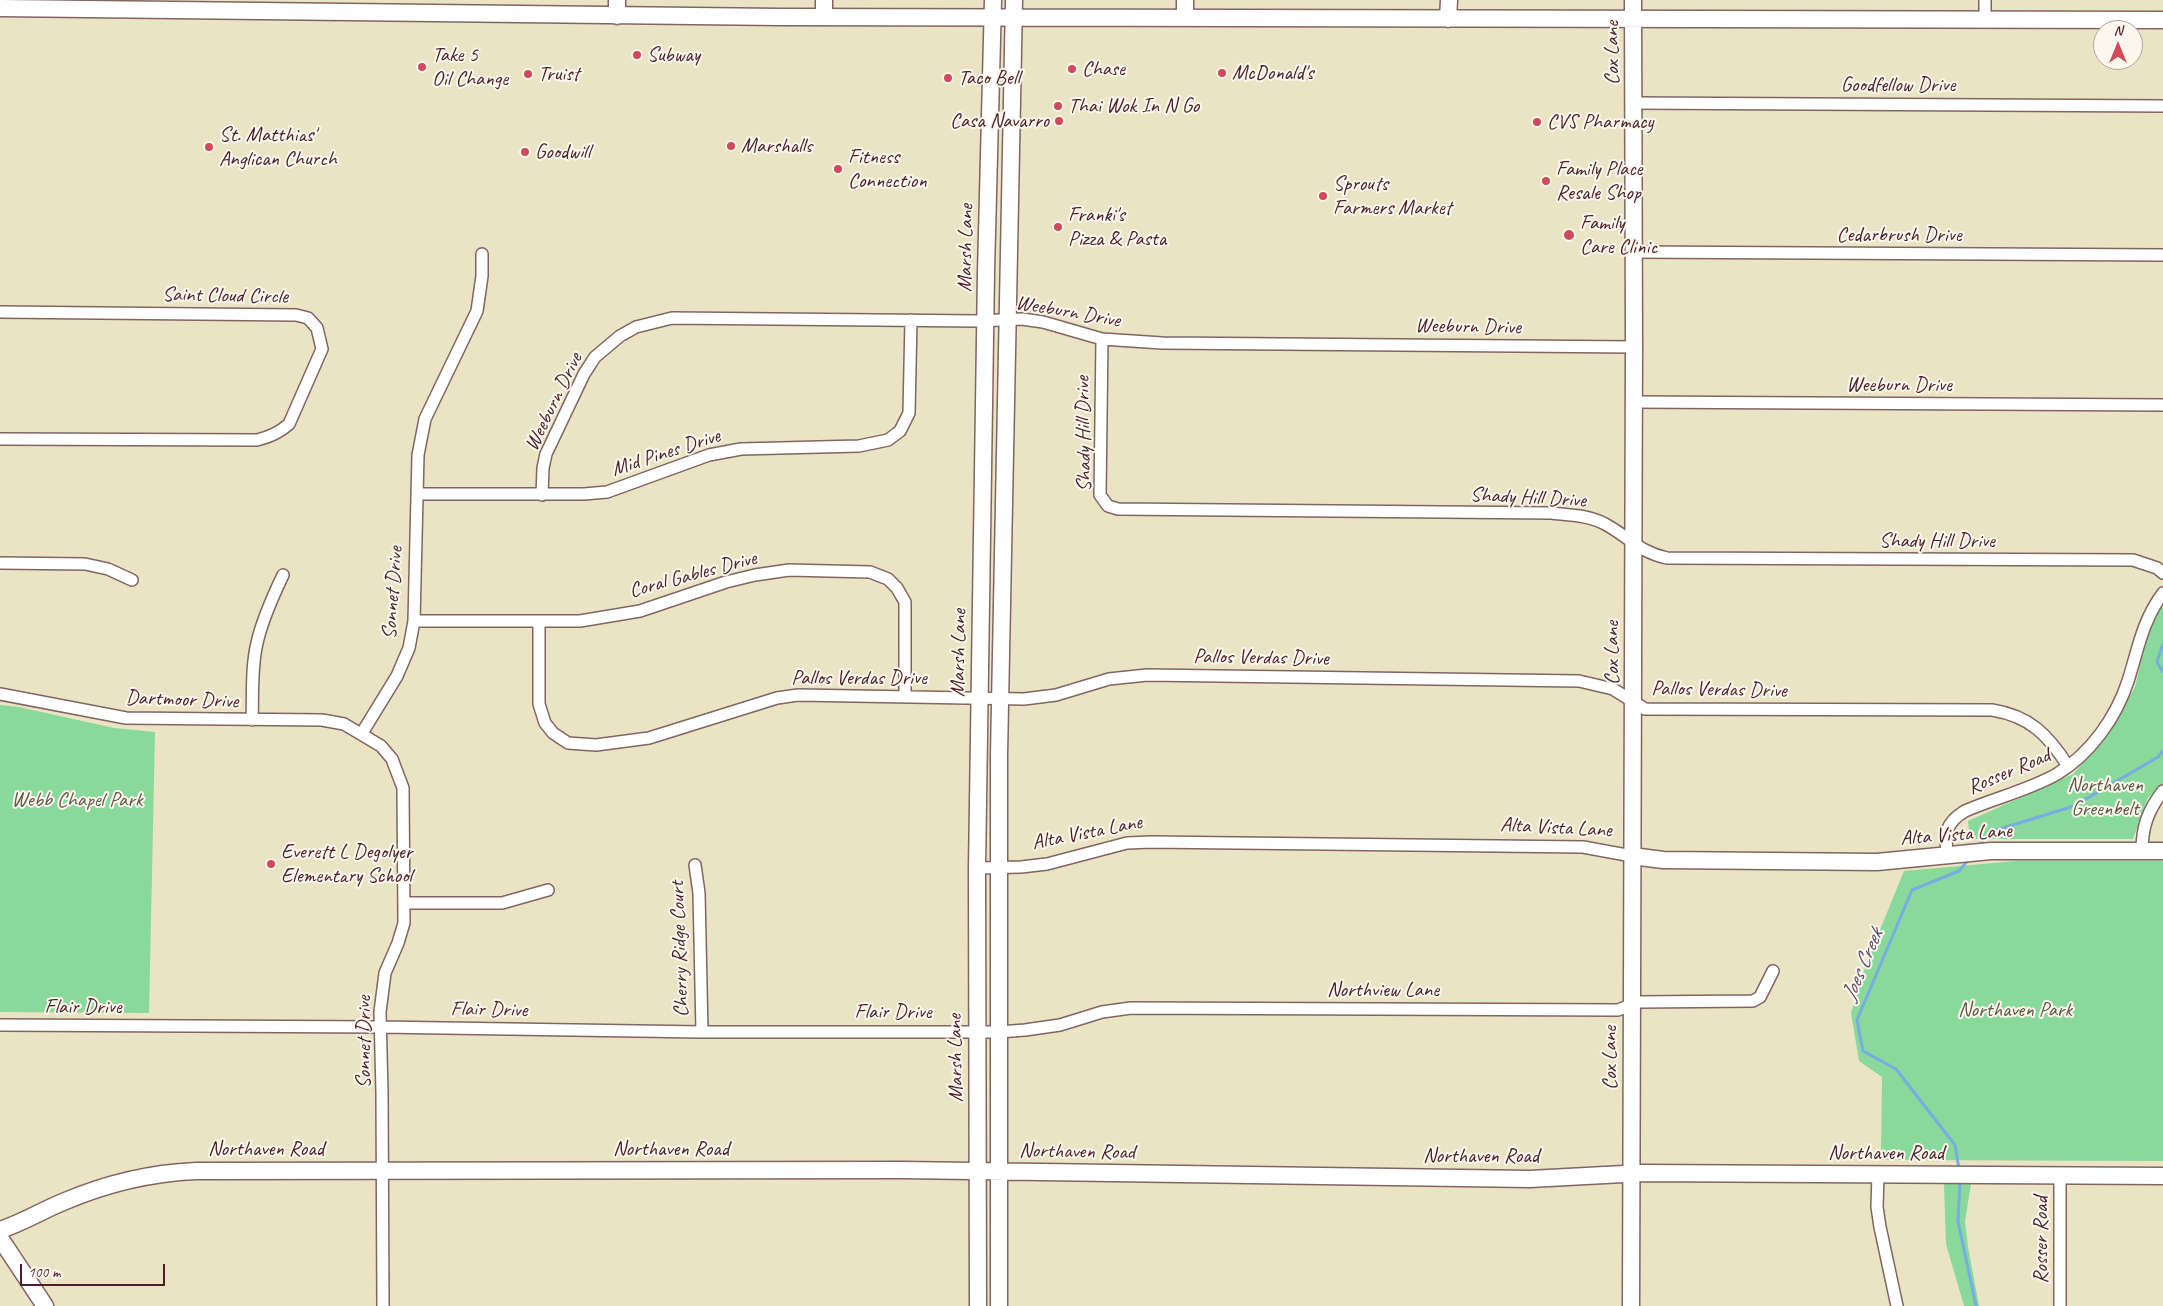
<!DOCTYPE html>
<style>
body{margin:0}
#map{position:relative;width:2163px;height:1306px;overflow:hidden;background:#eae4c4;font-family:Caveat,sans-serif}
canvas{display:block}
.north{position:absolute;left:2093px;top:20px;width:50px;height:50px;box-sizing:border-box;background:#fbf7ec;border:1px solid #b4a19f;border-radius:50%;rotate:0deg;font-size:14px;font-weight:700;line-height:20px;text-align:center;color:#4a1f2b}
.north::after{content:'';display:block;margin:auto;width:18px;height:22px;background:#d1495b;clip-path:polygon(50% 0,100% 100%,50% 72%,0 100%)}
.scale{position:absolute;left:20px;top:1264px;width:145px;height:22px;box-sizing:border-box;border:2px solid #4a1f2b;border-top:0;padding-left:6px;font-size:15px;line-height:18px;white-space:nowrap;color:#4a1f2b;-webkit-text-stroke:4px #fbf7ec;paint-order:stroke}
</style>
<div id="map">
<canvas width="2163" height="1306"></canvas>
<div class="north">N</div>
<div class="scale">100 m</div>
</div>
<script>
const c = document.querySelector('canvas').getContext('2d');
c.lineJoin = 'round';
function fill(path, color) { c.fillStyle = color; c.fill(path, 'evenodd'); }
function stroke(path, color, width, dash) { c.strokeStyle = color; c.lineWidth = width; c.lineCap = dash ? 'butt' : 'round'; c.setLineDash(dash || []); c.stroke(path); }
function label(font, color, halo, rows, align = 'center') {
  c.font = font + ' Caveat,sans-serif'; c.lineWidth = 4; c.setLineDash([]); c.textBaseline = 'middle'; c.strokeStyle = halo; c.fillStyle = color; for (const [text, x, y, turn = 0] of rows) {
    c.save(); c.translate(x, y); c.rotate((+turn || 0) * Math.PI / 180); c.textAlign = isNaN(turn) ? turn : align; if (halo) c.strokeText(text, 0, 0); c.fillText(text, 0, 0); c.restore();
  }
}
const green = new Path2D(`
 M2163,606V784L2148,798L2133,839H1970L1968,821L2073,774L2109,733L2135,687L2151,620Z
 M0,705L19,707L114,728L155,732L149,1013L0,1012Z
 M2016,861H2163V1161L1881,1160L1882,1077L1859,1061L1851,1013L1866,964L1904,871Z
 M1944,1184H1971L1965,1221L1968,1247L1979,1306H1964L1946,1244Z`);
const stream = new Path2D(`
 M2163,644L2157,662L2163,672
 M1978,847L1990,832L2074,806L2158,757L2163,751
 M1959,1169L1955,1145L1896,1069L1863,1051L1857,1020L1912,890L1959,871L1968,860
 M1960,1180L1958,1221L1976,1306`);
const street = new Path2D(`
 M1985,0V20
 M1633,103L2163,106
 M1635,252L2163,255
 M0,312L296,315L308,318L317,328L322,349L289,424C279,433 270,437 257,440L0,439
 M1102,339L1100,495L1108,506L1118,509L1551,513C1569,515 1588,515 1605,524C1629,537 1639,552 1667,558L2133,560L2157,568L2163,573
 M1634,402L2163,405
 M417,494H584L607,492L709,455L741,449L859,446L888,440L900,431L909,413L911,320
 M542,495L543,468L546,454L584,374L595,357L620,336L636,327L672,318L978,321L1022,319L1043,322L1102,339L1162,343L1634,347
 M0,563L85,564L108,569L132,580
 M414,621H580L640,611L726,582L755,575L789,570L870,572L888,579L897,588L905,602V696
 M539,621V704L545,723L553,733L568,743L596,745L649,738L777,698L798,695L1024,699L1056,695L1109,679L1147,675L1579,681L1613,689L1645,709L1992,710C2030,716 2048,735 2068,766
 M0,694L126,718L322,720L344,724L381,746L392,759L403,788L404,923L398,943L385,973L380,1012L382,1093L383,1306
 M252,720C253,695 251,668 257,643C262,620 273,596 283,575
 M362,733L397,676L409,648L414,621L418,455L425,419L477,311L482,276V254
 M2142,851C2142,827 2148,810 2163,791
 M1947,855C1945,833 1945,823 1965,811C1995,798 2029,790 2057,774C2090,754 2116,718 2128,681C2138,650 2142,621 2163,593
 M695,865L699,893L702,1032
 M977,868L1021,867L1047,864L1127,843L1151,842L1583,847L1632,856
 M404,903H502L548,890
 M0,1025L380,1027L702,1032H999L1025,1030L1060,1025L1102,1012L1131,1008L1618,1010L1639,1002L1753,1001L1760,997L1773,971
 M1878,1174L1877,1207L1880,1227L1897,1306
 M2060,1306V1175`);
const secondary = new Path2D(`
 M617,0V16
 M1185,0V17
 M0,8L780,17L2163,20
 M824,17V0
 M1448,19L1449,0
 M1632,856L1663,860L1877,862L1991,851H2163
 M0,1230C22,1223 41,1211 63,1202C105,1184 150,1173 196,1171L902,1170L1530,1179L1642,1173L2163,1176
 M0,1238L45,1306
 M978,1306L977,868L986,272L993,0
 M999,1306V755L1014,0
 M1631,1306L1634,347L1633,0`);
const markers = [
 [637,55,5,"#d1495b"],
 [422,67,5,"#d1495b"],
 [1072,69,5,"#d1495b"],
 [1222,73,5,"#d1495b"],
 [528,74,5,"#d1495b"],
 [948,78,5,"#d1495b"],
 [1058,106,5,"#d1495b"],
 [1059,121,5,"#d1495b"],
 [1537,122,5,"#d1495b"],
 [731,146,5,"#d1495b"],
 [209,147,5,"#d1495b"],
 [525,152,5,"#d1495b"],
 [838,169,5,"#d1495b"],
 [1546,181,5,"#d1495b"],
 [1323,196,5,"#d1495b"],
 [1058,227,5,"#d1495b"],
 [1569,235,6,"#d1495b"],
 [271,864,5,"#d1495b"]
];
const streetNames = [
 ["Cox Lane",1612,53,-90],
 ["Goodfellow Drive",1898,85],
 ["Cedarbrush Drive",1899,235],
 ["Marsh Lane",966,248,-89],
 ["Saint Cloud Circle",225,296,1],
 ["Weeburn Drive",1068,312,10],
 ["Weeburn Drive",1468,327,1],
 ["Weeburn Drive",1899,385],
 ["Weeburn Drive",554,402,-64],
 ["Shady Hill Drive",1084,434,-91],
 ["Mid Pines Drive",666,453,-18],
 ["Shady Hill Drive",1528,498,3],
 ["Shady Hill Drive",1937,541],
 ["Coral Gables Drive",693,575,-15],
 ["Sonnet Drive",393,593,-86],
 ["Marsh Lane",959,653,-89],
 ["Cox Lane",1612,653,-90],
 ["Pallos Verdas Drive",1261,658,1],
 ["Pallos Verdas Drive",859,678],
 ["Pallos Verdas Drive",1719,690,1],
 ["Dartmoor Drive",182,700,2],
 ["Rosser Road",2009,772,-23],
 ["Alta Vista Lane",1556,828,3],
 ["Alta Vista Lane",1087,833,-11],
 ["Alta Vista Lane",1956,835,-4],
 ["Cherry Ridge Court",680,949,-92],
 ["Northview Lane",1383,990],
 ["Flair Drive",83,1007],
 ["Flair Drive",489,1010,1],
 ["Flair Drive",893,1012],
 ["Sonnet Drive",364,1042,-90],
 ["Marsh Lane",956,1058,-91],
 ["Cox Lane",1610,1058,-90],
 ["Northaven Road",266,1149],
 ["Northaven Road",671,1149],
 ["Northaven Road",1077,1152,1],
 ["Northaven Road",1886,1153],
 ["Northaven Road",1481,1156],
 ["Rosser Road",2041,1240,-90]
];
const poiNames = [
 ["Take 5",432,55],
 ["Oil Change",432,79],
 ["Subway",647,55],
 ["Chase",1082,69],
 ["McDonald's",1232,73],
 ["Truist",538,74],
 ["Taco Bell",958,78],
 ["Thai Wok In N Go",1068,106],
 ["Casa Navarro",1049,121,"right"],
 ["CVS Pharmacy",1547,122],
 ["St. Matthias'",219,135],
 ["Anglican Church",219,159],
 ["Marshalls",741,146],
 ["Goodwill",535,152],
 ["Fitness",848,157],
 ["Connection",848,181],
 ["Family Place",1556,169],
 ["Resale Shop",1556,193],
 ["Sprouts",1333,184],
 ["Farmers Market",1333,208],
 ["Franki's",1068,215],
 ["Pizza & Pasta",1068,239],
 ["Family",1580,223],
 ["Care Clinic",1580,247],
 ["Everett L Degolyer",281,852],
 ["Elementary School",281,876]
];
const parkNames = [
 ["Northaven",2105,785],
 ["Greenbelt",2105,809],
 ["Webb Chapel Park",77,800],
 ["Northaven Park",2015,1010]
];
const waterNames = [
 ["Joes Creek",1863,965,-67]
];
fill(green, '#88d99a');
stroke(stream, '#78ace5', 3);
stroke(street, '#826461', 14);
stroke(secondary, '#826461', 19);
stroke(street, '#fff', 11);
stroke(secondary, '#fff', 16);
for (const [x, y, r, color] of markers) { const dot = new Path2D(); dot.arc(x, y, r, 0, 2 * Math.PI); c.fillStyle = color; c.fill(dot); stroke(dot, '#fbf7ec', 2); }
label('21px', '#4a1f2b', '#fbf7ec', streetNames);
label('21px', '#4a1f2b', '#fbf7ec', poiNames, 'left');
label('21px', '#5d574c', '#fbf7ec', parkNames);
label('italic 22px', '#5a506c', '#fbf7ec', waterNames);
</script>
